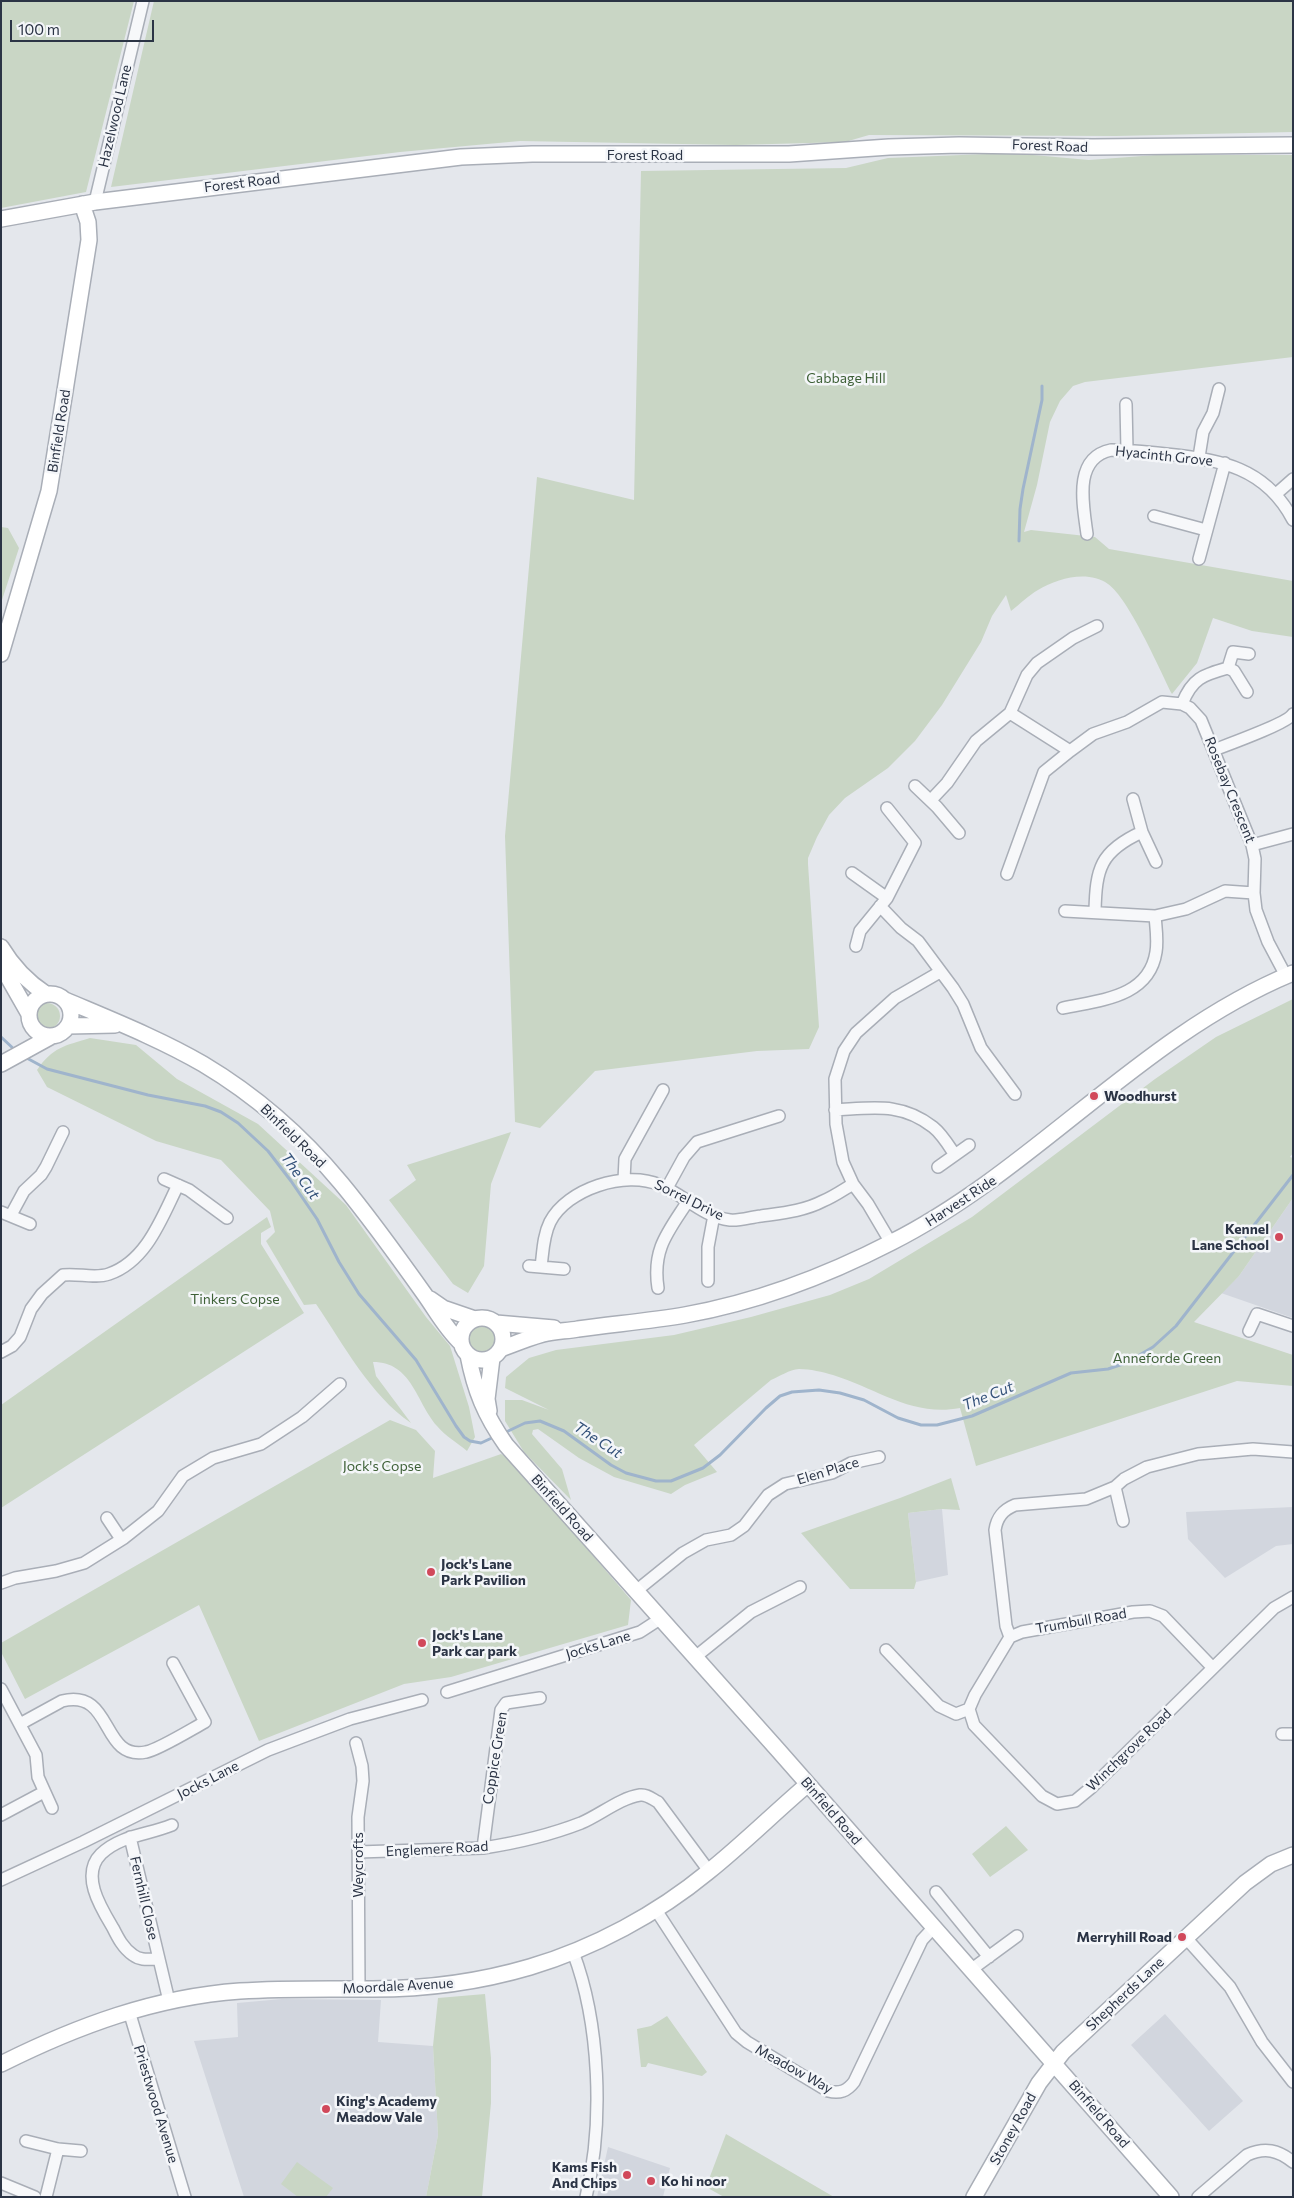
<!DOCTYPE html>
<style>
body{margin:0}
#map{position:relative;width:1294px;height:2198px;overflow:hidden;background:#e4e7ec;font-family:Commissioner,sans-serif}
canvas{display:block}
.frame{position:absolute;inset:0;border:2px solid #2b3445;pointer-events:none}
.scale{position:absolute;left:10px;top:20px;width:144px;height:22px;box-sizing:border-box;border:2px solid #2b3445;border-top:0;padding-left:6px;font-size:15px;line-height:18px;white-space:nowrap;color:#2b3445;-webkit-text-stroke:4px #f4f6f9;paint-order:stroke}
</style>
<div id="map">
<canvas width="1294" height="2198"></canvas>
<div class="frame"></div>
<div class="scale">100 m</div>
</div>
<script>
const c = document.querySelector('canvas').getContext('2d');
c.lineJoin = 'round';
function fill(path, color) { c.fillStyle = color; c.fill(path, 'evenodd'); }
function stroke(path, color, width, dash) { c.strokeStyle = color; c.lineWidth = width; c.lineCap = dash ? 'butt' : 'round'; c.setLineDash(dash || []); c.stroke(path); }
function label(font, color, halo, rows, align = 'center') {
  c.font = font + ' Commissioner,sans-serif'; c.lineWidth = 5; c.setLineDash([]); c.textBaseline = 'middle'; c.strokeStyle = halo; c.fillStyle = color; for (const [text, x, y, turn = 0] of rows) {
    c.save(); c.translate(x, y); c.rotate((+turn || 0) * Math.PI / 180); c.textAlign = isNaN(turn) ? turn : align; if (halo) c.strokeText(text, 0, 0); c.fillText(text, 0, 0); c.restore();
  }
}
const built = new Path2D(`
 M1293,1198V1318L1221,1293L1239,1276Z
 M1293,1507V1544L1276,1546L1225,1578L1188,1539L1186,1512Z
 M942,1509L948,1575L916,1582L908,1513Z
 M282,1999L381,2000L378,2042L433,2046L438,2135L426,2197H244L194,2041L238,2037L237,2003Z
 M1165,2014L1243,2101L1209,2131L1131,2045Z
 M608,2147L670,2168L663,2197H597Z`);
const green = new Path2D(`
 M1,1H134L86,192L1,208Z
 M154,1H1293V132L1116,136L869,135L845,142L736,145L520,141L400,152L111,187Z
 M1011,153L1089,160L1156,155H1293V357L1085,382L1073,386L1060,401L1050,422L1037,485L1024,532L1031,530L1095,537L1109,549L1293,581V637L1252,631L1213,618L1197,663L1172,694C1159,668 1129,599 1108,584C1088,570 1058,578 1038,590C1029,595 1020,604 1011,611L1006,595L992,616L981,642L942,705L915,741L888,768L845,798L829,815L817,837L808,858V864L819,1027L809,1049L757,1051L595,1071L540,1128L515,1122L505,836L537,477L634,500L641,171L846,168L888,158Z
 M1,527L8,528L19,548L1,603Z
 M1293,999V1153L1290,1157L1293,1158V1198L1239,1276L1194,1322L1293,1355V1386L1237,1381L976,1466L960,1408C912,1417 878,1389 833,1375C823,1372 810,1369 799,1369C789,1370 780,1376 771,1380L694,1445L717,1472L685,1485L671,1494L614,1477L579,1458L538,1429L533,1430L532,1434L562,1469L571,1500L524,1452L505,1421V1400H522L549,1410L505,1388L506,1377L529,1358L556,1350L674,1335L751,1317L830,1295L869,1279L972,1217L1155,1079L1216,1037Z
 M34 1016a13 13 0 1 1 26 0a13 13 0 1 1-26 0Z
 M90,1038L136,1045L177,1079L258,1124L346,1205L426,1317L450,1346L469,1407L475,1437L467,1451C458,1443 445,1436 437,1426C416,1402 412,1362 373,1362L376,1376L411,1423C370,1395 344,1345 316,1304L304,1305L266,1241L275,1232L270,1211L221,1160L156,1141L47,1087L37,1070C53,1047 64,1046 90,1038Z
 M511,1132L491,1184L484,1266L468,1293L453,1284L389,1200L416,1180L407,1165Z
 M267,1217L271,1227L261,1233V1244L304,1313L1,1508V1405Z
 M465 1340a16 16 0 1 1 32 0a16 16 0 1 1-32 0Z
 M390,1420L416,1430L435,1451L433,1478L501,1454L511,1460L631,1600L628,1625L451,1677L404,1684L259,1741L199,1605L25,1699L1,1652V1643Z
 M951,1478L960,1510L942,1509L908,1513L916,1582L914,1589H850L801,1533L900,1498Z
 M1006,1826L1028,1850L990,1877L972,1854Z
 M485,1994L491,2058V2103L482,2197H426L438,2135L433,2046L438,1998Z
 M667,2016L707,2072L702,2076L648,2063L646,2067H641L637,2029L651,2026Z
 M726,2134L834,2197H724L706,2187Z
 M297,2162L333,2188L326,2197H298L281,2184Z`);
const stream = new Path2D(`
 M1019,541L1020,509L1023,489L1042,400V386
 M1,1037L16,1051
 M23,1056L47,1069L148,1095L205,1106L221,1112L238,1123L268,1151L291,1181L317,1219L339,1262L359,1294L416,1360L456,1426L464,1437L470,1441L481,1443L496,1436
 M504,1433L525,1423L540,1421L564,1431L611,1465L626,1473L656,1481H671L703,1468L720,1455L766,1408L780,1396L792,1392L819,1390L840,1393L864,1400L898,1418L921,1425H937L972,1416L1071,1373L1108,1369L1126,1363L1153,1347L1176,1326L1293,1175`);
const street = new Path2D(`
 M95,202L143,1
 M1126,404L1127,450
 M1199,457L1203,432L1213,413L1219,389
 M1276,494L1293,479
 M1154,516L1206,530
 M1087,534C1083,504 1073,458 1111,450C1130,450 1148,452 1166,454C1220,459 1266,468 1293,520
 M1199,559L1225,463
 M1228,668L1233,652L1249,654
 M1182,704C1192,678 1203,675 1228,668L1234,671L1247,692
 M1010,713L1027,675L1037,663L1073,638L1097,626
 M1214,750C1227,745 1288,723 1293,714
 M915,786L937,807L959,833
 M1133,799L1142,832L1156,862
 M931,800L947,783L976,741L1010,713L1070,751
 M887,808L915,843
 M1252,845L1293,834
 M852,873L887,898
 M1007,874L1044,772L1070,751L1093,734L1127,722L1162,702L1182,704L1190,708L1201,720L1252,845L1255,859L1254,893L1256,910L1268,942L1286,976
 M880,906L901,928L918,941L953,988L963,1004L981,1048L1015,1094
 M1065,911L1155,916L1186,909L1225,891L1254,893
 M1095,911C1096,869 1100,851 1142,832
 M856,946L860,931L887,898L915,843
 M1063,1008C1099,1000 1149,998 1156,952C1158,940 1156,928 1155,916
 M835,1110C873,1108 901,1102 933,1127C942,1134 949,1146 955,1155
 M938,1167L969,1145
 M164,1179L189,1190L227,1218
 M624,1180L625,1159L663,1090
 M667,1188L684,1157L697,1142L779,1116
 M1,1212L30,1224
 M11,1215L24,1191L41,1175L46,1167L63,1132
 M891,1243L868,1204L853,1184L843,1162L836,1124L835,1079L844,1051L856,1033L895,998L940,972
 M529,1266L564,1269
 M541,1267C543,1252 543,1236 550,1222C567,1189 625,1170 660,1185C684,1195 703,1217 730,1220C740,1221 751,1217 761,1216C782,1213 804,1211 823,1201C833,1197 843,1190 853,1184
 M708,1281V1247L714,1215
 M658,1288C652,1249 668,1232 688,1201
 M1249,1331L1257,1314L1293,1326
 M1,1352L12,1346L20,1337L31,1309L42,1294L63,1275C78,1273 95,1279 109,1274C147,1261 162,1217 178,1185
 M1115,1487L1123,1521
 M107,1518L121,1539
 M1,1583L15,1578L56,1571L84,1563L124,1538L158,1511L183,1476L213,1458L261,1444L302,1417L340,1384
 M636,1591L683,1553L706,1540L731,1535L744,1526L768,1495L785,1484L832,1473L851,1463L879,1457
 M1010,1637L1006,1626L995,1530C997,1517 1003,1510 1015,1505L1086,1499L1115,1487L1124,1479L1147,1467L1198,1454L1253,1449L1293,1452
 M886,1650L939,1706L956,1714L969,1709
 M694,1658L751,1612L800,1587
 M1,1689L36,1755L38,1777L52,1808
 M447,1692L640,1632L660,1619
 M969,1709L974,1725L1042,1796L1057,1804L1075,1801L1092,1787L1274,1608L1293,1597
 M969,1709L975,1695L1010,1637L1022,1632L1133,1612L1150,1611L1163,1616L1213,1668
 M20,1724L62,1701C114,1688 100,1761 146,1752C158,1750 192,1729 205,1722L173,1663
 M1282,1734H1293
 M356,1743L362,1766L363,1781L358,1817L359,1989
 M1,1815L44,1792
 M130,1837L169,2001
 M483,1848L501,1710L506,1703L540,1698
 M358,1852L483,1848C516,1843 550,1835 581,1823C600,1815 620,1798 640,1795C647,1794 652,1799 658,1802L709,1871
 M1,1880L83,1842L268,1750L350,1719L422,1700
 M936,1892L989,1957
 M656,1910L736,2033L747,2042L828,2091C840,2094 847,2091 854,2082L922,1940L934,1927
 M1186,1938L1230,1987L1262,2042L1293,2082
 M573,1952C600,2023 604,2123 586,2197
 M159,1959C149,1959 141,1961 133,1955C123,1948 118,1938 113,1928C101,1908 80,1875 101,1854C121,1835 148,1835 172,1825
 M972,1969L1017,1936
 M129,2011L185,2197
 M26,2141L58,2149L81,2151
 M1,2183L35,2197
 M46,2197L58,2149
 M1198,2197L1247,2155C1265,2147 1278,2150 1293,2162`);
const secondary = new Path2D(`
 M1,219L95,202L461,157L532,154H789L889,147L959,145L1093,147L1293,145
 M1,654L49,491L89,240L88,222L82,204
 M1,947C13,967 26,981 46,994
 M1,965L29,1014
 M29 1015a21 21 0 1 1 42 0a21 21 0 1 1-42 0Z
 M65,1000C112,1020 160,1039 203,1064C255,1095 302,1136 341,1183C370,1218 398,1257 425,1295C437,1312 446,1329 461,1343
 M68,1026L115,1025
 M1,1064L52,1036
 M430,1299L443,1308L475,1319
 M461 1339a21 21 0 1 1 42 0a21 21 0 1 1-42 0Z
 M496,1323L554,1328
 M501,1349C514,1344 528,1338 543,1334C554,1331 567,1331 578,1329C614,1324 650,1321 685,1315C758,1302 826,1276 892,1242C1036,1169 1142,1035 1293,973
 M468,1355C475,1391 485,1415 506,1445L778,1750L1171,2197
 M489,1411L487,1399L492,1358
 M1,2064C77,2026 155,1997 240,1991C285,1988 329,1989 373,1989C426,1989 479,1982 530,1967C594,1948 657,1914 708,1872C743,1844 774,1813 808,1784
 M974,2197L1039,2083L1063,2052L1245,1883L1271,1864L1293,1855`);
const markers = [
 [1094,1096,5,"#d1495b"],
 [1279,1237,5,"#d1495b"],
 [431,1572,5,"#d1495b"],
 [422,1643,5,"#d1495b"],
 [1182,1937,5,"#d1495b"],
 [326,2109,5,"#d1495b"],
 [627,2175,5,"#d1495b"],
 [651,2181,5,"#d1495b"]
];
const streetNames = [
 ["Hazelwood Lane",115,116,-77],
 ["Forest Road",1050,146,2],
 ["Forest Road",645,155],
 ["Forest Road",242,183,-7],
 ["Binfield Road",59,431,-81],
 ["Hyacinth Grove",1164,456,6],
 ["Rosebay Crescent",1230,790,68],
 ["Binfield Road",293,1136,44],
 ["Sorrel Drive",689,1200,26],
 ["Harvest Ride",961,1201,-33],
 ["Elen Place",828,1471,-17],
 ["Binfield Road",562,1508,48],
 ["Trumbull Road",1081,1621,-10],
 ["Jocks Lane",598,1645,-17],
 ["Winchgrove Road",1129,1750,-44],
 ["Coppice Green",495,1758,-81],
 ["Jocks Lane",208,1780,-27],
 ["Binfield Road",831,1811,49],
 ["Englemere Road",437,1849,-3],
 ["Weycrofts",358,1865,-90],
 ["Fernhill Close",144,1898,77],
 ["Moordale Avenue",398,1986,-3],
 ["Shepherds Lane",1125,1994,-43],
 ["Meadow Way",794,2069,29],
 ["Priestwood Avenue",156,2104,73],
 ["Binfield Road",1099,2114,49],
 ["Stoney Road",1013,2129,-61]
];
const parkNames = [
 ["Cabbage Hill",846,378],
 ["Tinkers Copse",235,1299],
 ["Anneforde Green",1167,1358],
 ["Jock's Copse",382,1466]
];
const poiNames = [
 ["Woodhurst",1104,1096],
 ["Kennel",1269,1229,"right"],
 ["Lane School",1269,1245,"right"],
 ["Jock's Lane",441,1564],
 ["Park Pavilion",441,1580],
 ["Jock's Lane",432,1635],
 ["Park car park",432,1651],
 ["Merryhill Road",1172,1937,"right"],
 ["King's Academy",336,2101],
 ["Meadow Vale",336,2117],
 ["Kams Fish",617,2167,"right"],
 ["And Chips",617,2183,"right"],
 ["Ko hi noor",661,2181]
];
const waterNames = [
 ["The Cut",300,1176,54],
 ["The Cut",988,1396,-22],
 ["The Cut",598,1440,33]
];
fill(built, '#d2d6de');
fill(green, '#c9d6c5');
stroke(stream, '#9fb4cc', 3);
stroke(street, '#a9aeb7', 14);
stroke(secondary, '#a9aeb7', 18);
stroke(street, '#f7f8fa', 11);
stroke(secondary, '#fff', 15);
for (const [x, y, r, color] of markers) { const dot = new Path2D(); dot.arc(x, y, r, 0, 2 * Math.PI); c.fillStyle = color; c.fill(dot); stroke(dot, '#f4f6f9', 2); }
label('14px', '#2b3445', '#f4f6f9', streetNames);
label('14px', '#3f6138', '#f4f6f9', parkNames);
label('bold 14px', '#2b3445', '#f4f6f9', poiNames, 'left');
label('italic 15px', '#34527a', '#f4f6f9', waterNames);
</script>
